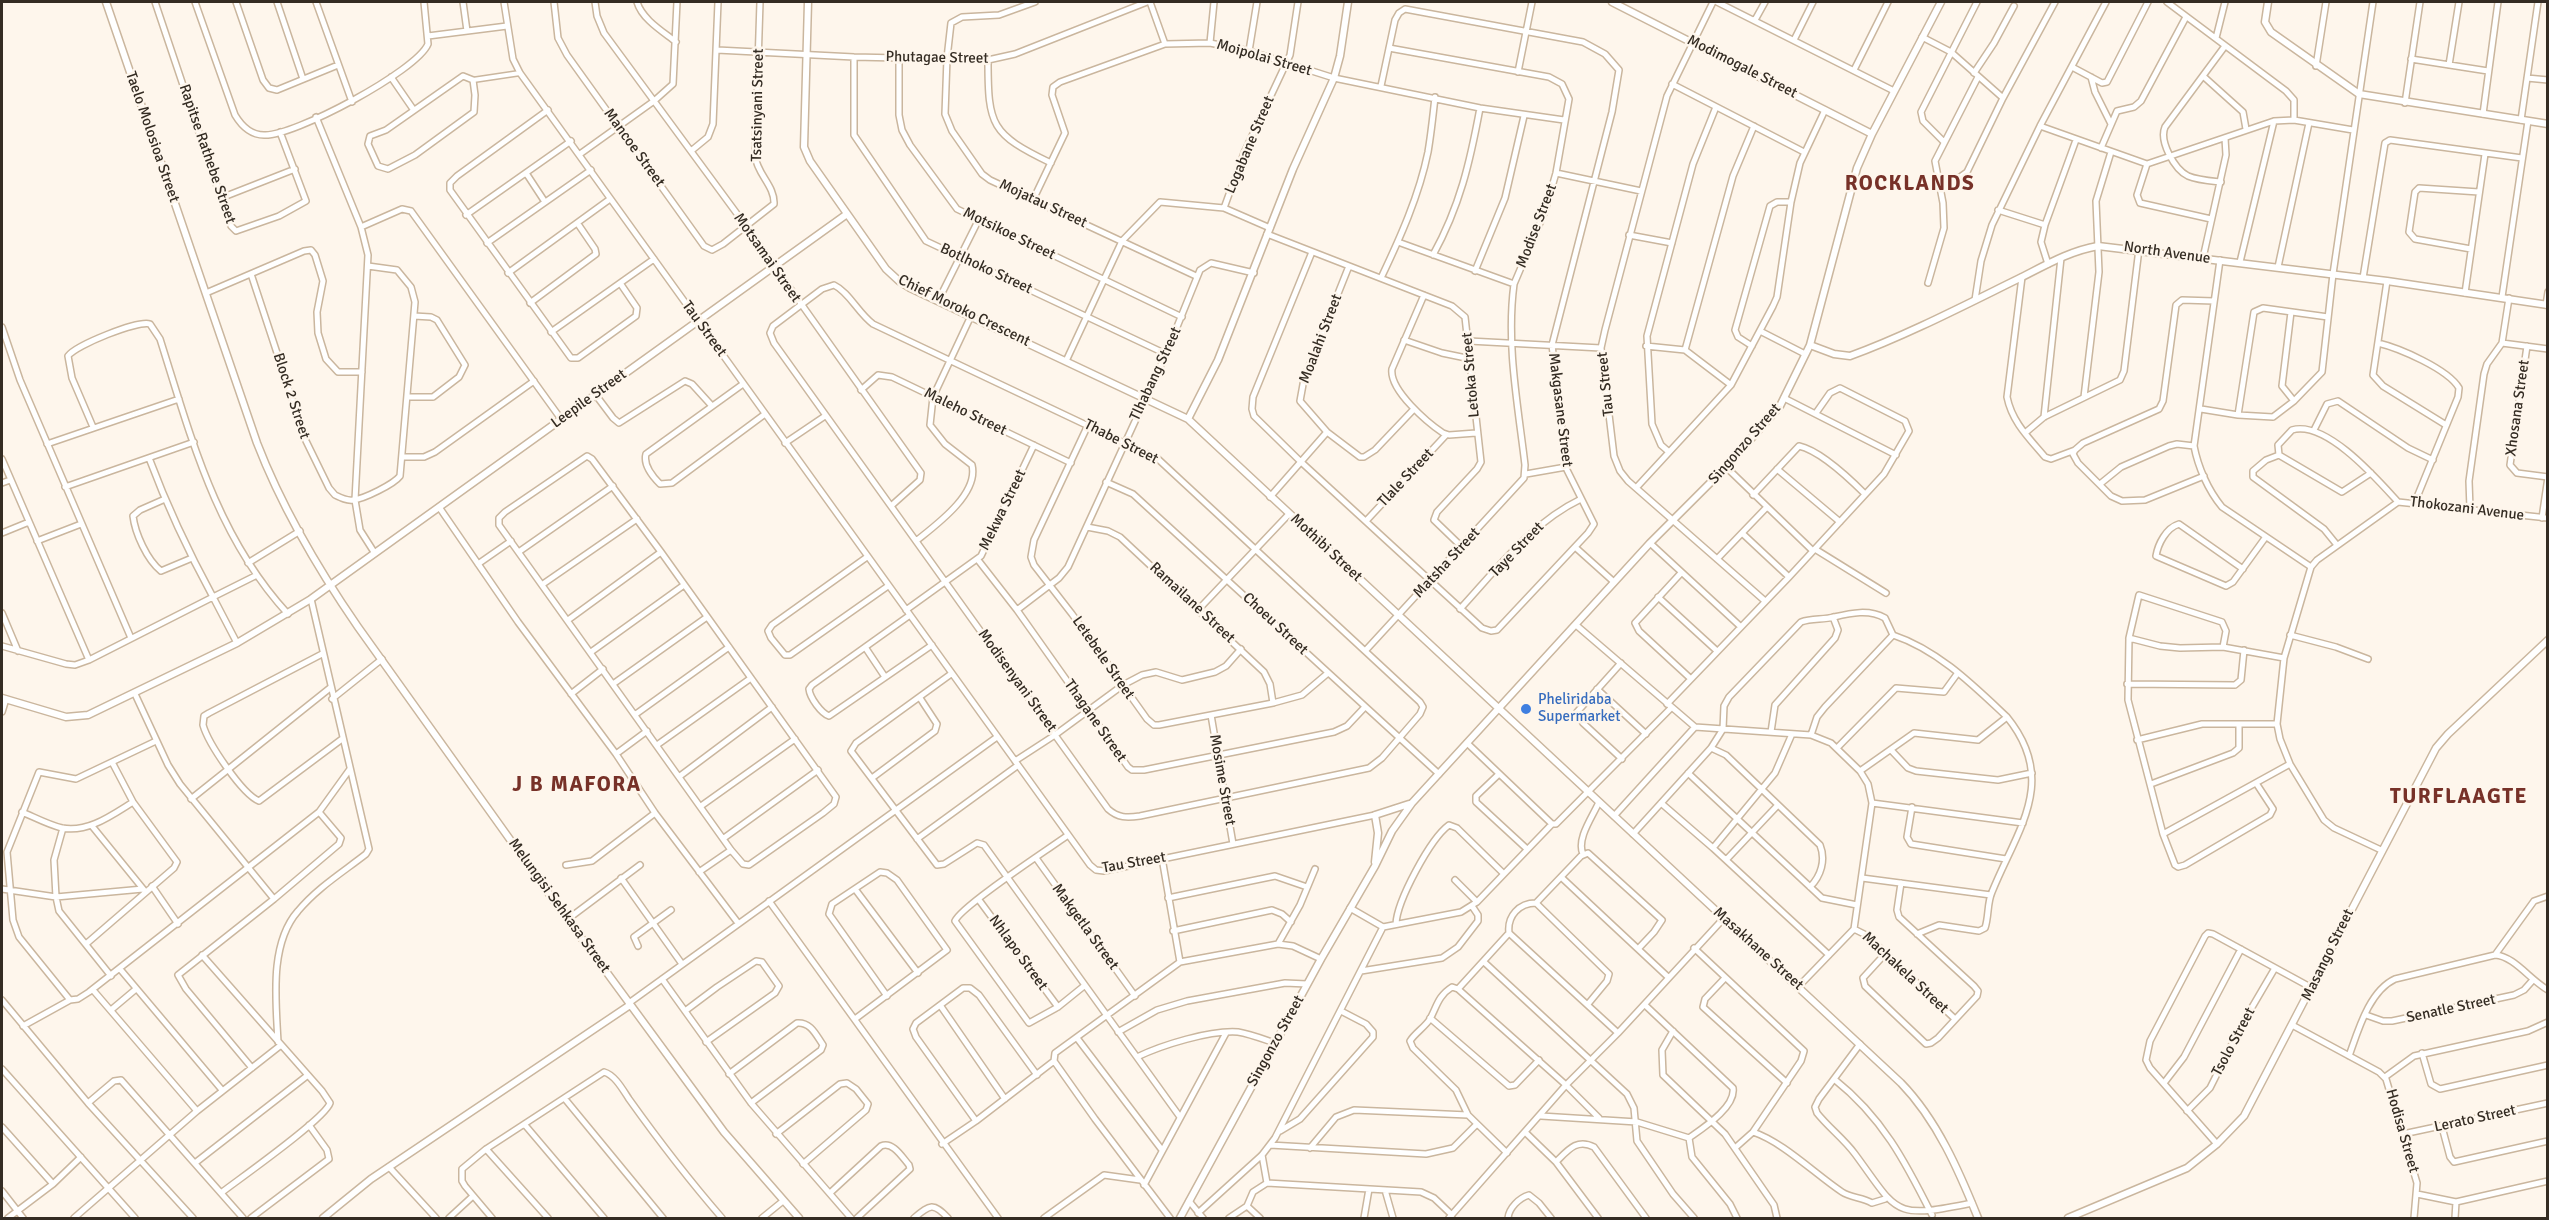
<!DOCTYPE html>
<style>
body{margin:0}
#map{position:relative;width:2549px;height:1220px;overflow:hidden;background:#fef6ec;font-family:Signika,sans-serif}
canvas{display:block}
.frame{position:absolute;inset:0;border:3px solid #342c23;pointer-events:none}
</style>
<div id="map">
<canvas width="2549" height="1220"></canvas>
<div class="frame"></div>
</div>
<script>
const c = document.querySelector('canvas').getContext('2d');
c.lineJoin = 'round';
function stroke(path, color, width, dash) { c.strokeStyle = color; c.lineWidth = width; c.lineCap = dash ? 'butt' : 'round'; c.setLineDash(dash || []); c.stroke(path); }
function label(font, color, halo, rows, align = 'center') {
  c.font = font + ' Signika,sans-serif'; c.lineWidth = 5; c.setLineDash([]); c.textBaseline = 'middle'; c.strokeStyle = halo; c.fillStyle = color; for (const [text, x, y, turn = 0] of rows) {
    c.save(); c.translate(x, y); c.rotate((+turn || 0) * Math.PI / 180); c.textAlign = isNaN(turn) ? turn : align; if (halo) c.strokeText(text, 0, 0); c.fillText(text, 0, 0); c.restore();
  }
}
const pedestrian = new Path2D(`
 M473,80L520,73`);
const minor = new Path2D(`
 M155,2L221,198L231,226L236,231L279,216L306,201L280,132
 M195,2L235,115C241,125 251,135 264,135C293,137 417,71 428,44L424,2
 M236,2L263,80L269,88L277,90L338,65
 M277,2L303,79
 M316,2L352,102
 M463,2L467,31
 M504,2L513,59L520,73L1090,865L1096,870L1104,871L1375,815
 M554,2L558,38L567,55L704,246L712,250L723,244L774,204C775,186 757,174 755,156L760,2
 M595,2L597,16L604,33L746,226L921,473L920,480L891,506
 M637,2C642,19 662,31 676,42
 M1035,2L999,15L962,17L951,23L947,58L945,114L952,131L982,174L990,180L1196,276
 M1150,2L1165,44
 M1713,2L1667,96L1605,330L1601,348L1614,456L1620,471L1628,481L1765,601
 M1717,2L1894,91
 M2167,2L2286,91L2294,100V120
 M1755,20L1765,2
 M428,36L507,26
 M1922,37L1951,52L2003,98
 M2216,38L2225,2
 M1794,40L1813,2
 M1210,43L1214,2
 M717,50L854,57L988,60L1015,54L1147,2
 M1249,51L1257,2
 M854,57V135L926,241L1166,354
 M899,57V115L902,130L910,145L957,209L1182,317
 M2411,59L2488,71
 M988,60C988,126 991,134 1051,163
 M2449,65L2459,2
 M2316,66L2326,2
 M2072,67L2102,83L2107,82L2148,2
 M1854,70L1888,2
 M1518,72L1532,2
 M1974,73L1994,43L2014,6
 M463,76L473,80L475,95L474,112L415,155L388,169L378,166L368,144L370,136L386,130Z
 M2203,76L2243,112L2246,129
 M391,77L413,109
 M2091,77L2095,92L2111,124
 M2527,78L2548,80
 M1672,84L1804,152
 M2405,103L2420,2
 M548,110L457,176L450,183V190L571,358H578L636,316L637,308L620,283
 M2483,114L2498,2
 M316,117L361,227L368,255L355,500L360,530L374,552
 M2521,120L2538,2
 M2040,126L2147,164L2274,121L2294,120L2353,130
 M1943,141L1923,121L1921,112L1977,2
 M2101,148L2117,111L2134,107L2141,101L2186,17
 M691,151L708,137L713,124L718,2
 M580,154L654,101L673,84L677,2
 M2147,164L2137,195L2140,203L2211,219
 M526,173L545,202
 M1556,173L1641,191
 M1939,182L1960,177L1967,172L2003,98L2055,2
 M2221,182C2211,181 2197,180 2188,176C2174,169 2159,141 2165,127L2225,46
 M221,198L295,169
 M1033,200L1065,133L1052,95L1053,87L1060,82L1165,44L1210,43L1249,51L1334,78L1480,108L1564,120
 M1224,208L1244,153L1290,55L1298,2
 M1998,210L2045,225L2076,140
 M466,215L571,141
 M2045,225L2041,242L2048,264
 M361,227L402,209L411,211L561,419
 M1267,234L1452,306L1465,317L1481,462L1477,469L1437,512L1434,520L1462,547
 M1629,235L1672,243
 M1398,242L1514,284
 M487,243L591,170
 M2471,249L2415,239L2409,232L2415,192L2419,188L2479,192
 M1312,252L1253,397L1252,409L1254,416L1300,461L1482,628L1491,631L1497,630L1588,533L1594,524L1567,470L1552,345L1612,112L1619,70L1605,54L1583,42L1405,9L1399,13L1395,20L1381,86
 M1433,255C1460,206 1470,162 1480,108
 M2203,258L2226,155L2225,138
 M2220,260L2194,446C2198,467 2208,490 2222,507L2311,567
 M2240,262L2274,121
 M1349,266L1304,379L1300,401L1327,432L1360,457H1364L1375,450L1414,409
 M2278,267L2309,123
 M1475,271L1505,198L1524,116
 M508,273L610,199
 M251,274L306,441L329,488L335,495C341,498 347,501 353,500C364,499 394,484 400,476L415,302L411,287L397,270L368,266
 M2022,277L2007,397C2012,422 2029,438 2045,457L2051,459L2075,450
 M1381,278C1400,238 1419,196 1428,152C1431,134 1433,116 1435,97
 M2363,278L2385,143L2390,140L2522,158
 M2387,281L2373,375L2383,386L2446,425
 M1928,283L1944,228L1943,203L1935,161L1978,77
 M834,285C849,292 858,313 873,324L1158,459L1420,702L1423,707L1420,714L1382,758L1369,768L1140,816C1127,818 1118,818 1108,809L774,343L770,333L773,326L822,289Z
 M206,293L304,251L311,250L315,255L323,281L317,312L318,333L326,359L338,372H362
 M2465,293L2485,154
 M1424,295L1392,369C1389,390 1428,423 1443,433L1449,435L1476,433
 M2502,297L2528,121
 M1975,300L1981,261L1992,225L2040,126L2106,2
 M938,301L979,219
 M530,303L596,254L595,249L578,224
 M2546,305L2548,292
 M2291,312L2282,386L2294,401
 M2,327L20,380L131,638
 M1760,331L1805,354
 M551,332L654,259
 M1404,340L1442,353L1471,359
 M1469,341L1601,348
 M2378,343C2399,348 2448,369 2459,388L2458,397L2415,502
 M2502,343L2509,298
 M1646,346L1685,350L1731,385
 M1752,346L1738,337L1735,330L1770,206L1777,202H1791
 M2527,346L2510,465L2517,473L2548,477
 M1685,350L1733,176L1754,126
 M1066,361L1122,241L1160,202L1224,208L1270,228
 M743,384L646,454C643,465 652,476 660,484L672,483L765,414
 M861,390L878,375L892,377L1071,463
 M595,394L613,418L619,423L685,381L692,384L712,406
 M407,397H433L459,377L465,365L437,320L431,317L414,316
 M2084,397L2099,272L2096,201L2111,152
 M1784,398L1896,455
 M2201,409L2238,415L2273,417L2294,401L2322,372L2333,274L2373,2
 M2238,415L2254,312L2263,308L2328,317
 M2044,417L2061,258
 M1088,425L1034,540L1031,557L1034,565L1072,614L1147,719L1154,725H1159L1273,703L1302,695L1328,673
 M93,427L72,378L68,356C76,345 138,320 150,324L160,339C191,437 216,536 288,614
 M2314,430L2327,404L2338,401L2408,448L2433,460
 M2025,433L2044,417L2120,380L2124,371L2139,249
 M785,443L825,416
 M47,444L179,399
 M1669,452L1661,445L1652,424L1647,336L1693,164L1716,107
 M2279,455L2278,445L2292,430C2326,420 2377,479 2398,502
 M2279,455L2266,460L2253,471V477L2324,529L2337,545
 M2279,455L2342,492L2371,473
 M587,456L592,459L661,552L836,797L834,804L823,813L749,865L743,864L731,850L499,525V518L505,512Z
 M402,457H424L435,452L534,381
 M2,459L89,660
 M1726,467L1813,551
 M1777,469L1840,522
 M1526,474L1566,467
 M2204,476L2145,500L2122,501L2111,496L2078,463L2073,454L2075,450L2083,443L2159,409L2163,401L2176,305L2182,300L2214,301
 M1106,482L1133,494L1439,774
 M2,483L10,480
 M2100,484L2121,467L2169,446L2177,444L2194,446
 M65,487L194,442
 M1636,488L1731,385L1773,306L1777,297L1791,202L1800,163L1825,110
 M1753,495L1799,446C1821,451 1849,478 1865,494
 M1270,497L1327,432
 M165,499L140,510L133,516C135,533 147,560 161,571L192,558
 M439,507L518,622L616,754L655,813L738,923
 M2470,509L2469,481L2484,374L2487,364L2502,343L2548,349
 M2542,518L2548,477
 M1366,521L1446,435
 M1087,527L1108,531L1120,537L1264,672L1270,684L1273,703
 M2,533L29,522
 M1743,534L1789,577
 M37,541L81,524
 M916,541C936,525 979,494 972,465L945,444L930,425L933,397L971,316
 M1650,543L1741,627
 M1575,547L1614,582
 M1815,549L1886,593
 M520,551L613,486
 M867,557L772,625L768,631L771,638L785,655H790L888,586
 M1717,559L1766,508
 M978,560L1017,610L1128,767L1132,770H1144L1334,732L1347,726L1364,708
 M248,563L300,531
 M478,564L511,541
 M2243,569L2179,524C2166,528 2158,544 2156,556L2226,586L2233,582L2265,538
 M1681,573L1635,623L1639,631L1691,679
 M543,584L637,519
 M1658,597L1717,651
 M1460,609C1497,569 1531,523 1581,499
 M906,610L981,556L1034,445
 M1017,610L1059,578L1068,567L1166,354L1200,270L1211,263L1254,273
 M1198,610L1289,514
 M2,613L18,651
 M910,615L812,685L809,689C810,698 821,713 829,716L932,645
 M568,620L661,552
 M1576,625L1695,727L1811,735L1831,743L1860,771L1868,784L1872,803L1854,929L1799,986
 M1893,635C1938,650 1973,685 2007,717C2059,781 2017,830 1992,892C1987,903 1989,916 1985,928L1979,931L1939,925L1917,934
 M2290,635L2336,647L2368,659
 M2129,638L2160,646L2180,648L2223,647L2284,658
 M237,643L213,597L255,576
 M2,646L66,664L75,665L89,660L213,597C188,551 167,506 149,458
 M865,647L885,677
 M2223,647L2226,631L2222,622L2139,595L2129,638L2128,700L2163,834L2175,865L2178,867L2185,865L2270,815L2273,809L2256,783
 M1366,650L1524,478L1525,465C1518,405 1506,345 1514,284L1545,211L1556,173L1569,99L1562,84L1549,77L1389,48
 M591,652L684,585
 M322,654L209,713L204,716L203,725C208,743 242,794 259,801L342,739
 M1621,663L1577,712L1583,723L1622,759
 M951,674L856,743L851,751L937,865L944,864L977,843L984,845L1180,1117
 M613,684L707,617
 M2127,684L2235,685L2241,680L2244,650
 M1597,689L1646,734
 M135,694L168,765L180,784L274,899
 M571,694L603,669
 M332,699L382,659
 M1667,704L1789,577L1884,474L1909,431L1905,421L1840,388L1830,393L1816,413
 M2,712L6,699
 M636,714L729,647
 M1211,715L1233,844
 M1771,732L1775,705L1835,638L1838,630L1833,617
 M1811,735L1817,717L1825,707L1893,635
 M2137,740L2202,724H2277
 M1467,743L1552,824H1556L1671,708
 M657,745L751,678
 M1711,748L1726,755L1820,845C1826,860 1821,876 1810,887
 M1837,748L1896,688L1944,692L1957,674
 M1891,750L1908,768L1916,771L1998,780L2032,773
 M616,754L647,731
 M1015,761L1055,735L1123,685L1142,675L1156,672L1182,680L1215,672L1226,666L1241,649
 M1860,771L1914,733L1978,740L2007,717
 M1688,773L1822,898L1857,905
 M1499,774L1476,796V802L1527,849
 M680,776L772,707
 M872,778L935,731L937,724L920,698
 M2151,784L2233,753L2239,748V724
 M191,799L330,688
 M1661,803L1713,848L1829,955
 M1872,803L2023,823
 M701,806L795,739
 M1912,807L1907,837L1911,844L2006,859
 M22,812C34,817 49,825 62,828C88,833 112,815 133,802
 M1614,816L1695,727
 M92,826L144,890
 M63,828L54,860L56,897L59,911L111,976
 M1633,834L1711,748L1723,729L1724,706L1729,697L1801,622C1812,618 1823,620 1834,617C1851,613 1869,609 1885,618L1893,635
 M2163,834L2290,764
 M1068,835C1049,849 961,906 955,921L1029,1023L1058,1007L1084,986
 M724,838L818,770
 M917,839L1017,766
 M1713,848L1775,773L1792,734
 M2381,850L2334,828L2324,820L2290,764L2280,739L2277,724L2284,658L2311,567L2317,560L2398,502L2548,518
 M1583,854C1576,839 1593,816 1599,802
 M1036,858L1135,996
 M1162,858L1180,962
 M1726,860L1777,806
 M566,865L592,861L655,813
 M699,872L731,850
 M1561,877L1668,977
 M621,878L682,964
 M1862,878L1991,895
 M1455,880L1477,902
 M152,886L178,924
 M2,889L56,897L143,889
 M855,889L918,973
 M1168,898L1275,876L1307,887
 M979,900L1058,1007
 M769,901L998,1218
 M1536,903L1609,974L1607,981L1588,1004
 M1350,908L1383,927L1461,912L1477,902L1552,824
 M568,919L640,865
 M1396,924C1397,901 1430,839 1449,825L1457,828L1503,873
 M1854,929L1866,935L1955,1019
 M1173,931L1272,910L1282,914L1291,922
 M1509,933L1618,1033
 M86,944L174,868L177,862L133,802L112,762
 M1278,944L1300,905L1315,869
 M638,946L634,937L671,910
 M1694,948L1804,1051L1801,1061L1753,1132L1735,1148
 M1885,954L1863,978L1865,986L1926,1044L1931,1043L1938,1038L1977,996L1978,991L1974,986L1899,917L1897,910L1901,883
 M202,955L322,1091L330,1103C325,1119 239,1179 221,1193
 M2495,955L2534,901L2548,896
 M1484,962L1627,1094L1634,1108L1637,1141L1673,1194L1694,1218
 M120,969L222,1090
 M1361,971L1442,958L1458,947L1478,921V915L1472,906
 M1725,978L1705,999L1703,1007L1787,1083
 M662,979L751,1103L851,1218
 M1458,989L1566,1085L1599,1118
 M93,990L197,1111
 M2,1000L88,1103L193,1218
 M70,1000L19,937L13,920L7,852L39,772L76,779L156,741
 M629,1003L997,737
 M940,1005L1005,1099
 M1645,1005L1733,1088C1736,1107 1703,1128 1689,1138
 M111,1010L136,989
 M685,1011L717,987L756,961L762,962L779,986L775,993L706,1042
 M2366,1015L2383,1021H2392L2514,995L2524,990L2532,981
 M1430,1018L1509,1086L1515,1085L1539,1060
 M855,1019L947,950L897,880L887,873L880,872L832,904L829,914L887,996
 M2292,1025L2379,1072L2386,1079L2417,1183L2414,1218
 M23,1026L70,1000L78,999L89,992L319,812L350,769
 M1673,1031L1662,1050L1663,1075L1725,1134L1774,1205L1777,1218
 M1118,1032L1157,1010L1187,1001L1285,983L1307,984
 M1077,1038L1162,1150
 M278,1042C276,1001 269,944 298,911C317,888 343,872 366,854L369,849L311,599
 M1860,1044L1819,1099L1815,1107L1817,1113C1829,1128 1844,1139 1855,1154C1898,1212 1891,1220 1972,1203
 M2422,1053L2431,1084L2440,1089L2548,1065
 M2349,1056C2358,1031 2369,991 2395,979L2495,955C2514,956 2530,980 2548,990
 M1137,1057C1162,1045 1210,1030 1238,1032C1250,1034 1263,1039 1275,1043
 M252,1068L186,989L178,975L274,899L339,844L341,838L319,812
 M2,1069L135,1218
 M729,1074L797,1023C811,1022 816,1035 823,1045L821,1050L751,1103
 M2385,1077L2414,1056L2528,1031L2548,1022
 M1834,1079C1882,1117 1905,1161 1932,1215
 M2164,1083L2184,1057L2241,949
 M565,1099L663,1218
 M88,1103L114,1081L121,1080L243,1218
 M2187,1111L2210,1088L2241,1026L2275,968
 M1468,1115L1456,1090L1413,1048L1410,1041C1415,1033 1425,1027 1430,1019C1437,1006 1438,996 1452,987L1458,989L1509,933C1507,916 1519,903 1536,903L1581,856L1588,853L1662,920L1654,932L1638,949
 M1541,1116L1637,1122L1689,1138
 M976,1121L916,1037L913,1029L916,1023L963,988H970L979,995L1037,1075
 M525,1125L604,1218
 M2,1127L53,1184
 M2442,1127L2450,1157L2454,1162L2548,1141
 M1280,1131L1300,1119L1373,1037V1032L1366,1024L1341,1011
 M1753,1132C1783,1142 1815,1174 1842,1192C1851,1198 1862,1197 1872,1203L1885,1199
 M1526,1133L1556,1162L1598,1218
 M776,1134L840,1084L847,1083L856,1089L868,1104L866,1110L803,1164
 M2403,1134L2548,1103
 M1689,1138L1692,1157L1730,1204L1737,1218
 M942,1144L976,1121L1054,1061
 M2217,1144L2150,1068L2146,1060L2150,1041L2205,936L2208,933L2213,934L2312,988
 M1270,1145L1426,1154L1453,1148L1476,1125
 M1310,1148L1336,1117L1354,1110L1468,1115L1507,1153
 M486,1149L548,1218
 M1262,1155L1267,1183
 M1556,1162C1568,1150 1577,1138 1594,1147L1646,1218
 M195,1163L308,1075
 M389,1167L436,1218
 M1144,1185L1226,1033
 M1385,1190L1393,1218
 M2,1191L23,1218
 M830,1193L881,1146C893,1141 902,1157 909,1165L910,1169L857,1218
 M2417,1194L2456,1202L2548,1181
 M1189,1201L1203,1218
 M1247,1206L1260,1218
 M1198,1213L1262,1155L1275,1138L1383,927
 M8,1218L53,1184L81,1157
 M74,1218L197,1111L281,1045
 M251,1218L329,1159L327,1150L309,1125
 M449,1218L473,1196
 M492,1218L465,1186L462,1181V1169L486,1149L604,1072C615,1075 623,1090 629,1099C659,1141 689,1180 722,1218
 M762,1218L783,1201
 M914,1218C930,1205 933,1202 948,1218
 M1044,1218L1104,1175L1140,1180
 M1170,1218L1095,1119L1054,1061L1055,1053L1180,962L1278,944L1293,946L1321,959
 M1229,1218L1247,1206L1253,1192L1267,1183L1421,1192L1434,1198L1452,1215
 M1364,1218L1369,1189
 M1449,1218L1566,1085L1618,1033L1724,918
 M1508,1218C1509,1208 1519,1198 1529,1195L1539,1203L1551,1218
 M2455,1218L2456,1202`);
const tertiary = new Path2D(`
 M106,2L257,443C281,505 320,572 358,627L544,887L724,1132L799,1218
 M808,2L804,147L810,161L886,269L899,281L910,288L1188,419L1901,1083C1937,1120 1959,1171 1978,1218
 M1612,2L1872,134
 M2268,2L2265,22L2271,32L2359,94L2548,124
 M1810,345L1834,354L1850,356C1905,336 1965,305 2018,279C2044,266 2069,251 2098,246L2387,281L2548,305
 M1188,419L1218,360L1293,169L1334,78L1340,56L1348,2
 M2,698L66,717L88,715L237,643L311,599L847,214
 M1375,862L1378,833L1375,815L1409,804
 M323,1218L371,1179L630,1005
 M1180,1218L1321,959L1375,866L1392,831L1412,803L1650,543L1726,467L1780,406L1810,345L1857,168L1872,134L1941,2
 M2068,1218L2187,1168L2217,1144L2244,1116L2436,748L2448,734L2548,640`);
const markers = [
 [1526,709,6,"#3f7fe0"]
];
const streetNames = [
 ["Phutagae Street",937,58,1],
 ["Moipolai Street",1264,58,16],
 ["Modimogale Street",1742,67,27],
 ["Tsatsinyani Street",758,105,-89],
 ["Taelo Molosioa Street",152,137,71],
 ["Logabane Street",1250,145,-67],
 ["Mancoe Street",634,148,54],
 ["Rapitse Rathebe Street",207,154,71],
 ["Mojatau Street",1043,204,25],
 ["Modise Street",1537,226,-69],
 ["Motsikoe Street",1009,234,26],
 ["North Avenue",2167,253,8],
 ["Motsamai Street",767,258,55],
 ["Botlhoko Street",986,269,25],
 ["Chief Moroko Crescent",964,311,26],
 ["Tau Street",704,329,54],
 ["Moalahi Street",1321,339,-69],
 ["Tlhabang Street",1156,374,-65],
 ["Letoka Street",1471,375,-95],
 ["Tau Street",1606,384,-96],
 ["Block 2 Street",291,396,72],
 ["Leepile Street",589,399,-36],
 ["Xhosana Street",2518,408,-82],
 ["Makgasane Street",1560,410,83],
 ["Maleho Street",965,412,26],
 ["Thabe Street",1121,442,27],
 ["Singonzo Street",1745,444,-49],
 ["Tlale Street",1406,478,-47],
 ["Thokozani Avenue",2467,509,7],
 ["Mekwa Street",1003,510,-64],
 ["Mothibi Street",1326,548,43],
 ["Taye Street",1517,550,-46],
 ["Matsha Street",1447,563,-47],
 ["Ramailane Street",1192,603,43],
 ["Choeu Street",1275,624,43],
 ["Letebele Street",1103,658,55],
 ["Modisenyani Street",1017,681,54],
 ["Thagane Street",1095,721,55],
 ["Mosime Street",1222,780,80],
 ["Tau Street",1134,863,-10],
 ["Melungisi Sehkasa Street",559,906,54],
 ["Makgetla Street",1085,927,54],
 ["Masakhane Street",1758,949,42],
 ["Nhlapo Street",1018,953,54],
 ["Masango Street",2328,955,-64],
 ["Machakela Street",1905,973,43],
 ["Senatle Street",2451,1009,-12],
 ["Singonzo Street",1276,1041,-61],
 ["Tsolo Street",2234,1042,-62],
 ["Lerato Street",2475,1119,-12],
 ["Hodisa Street",2402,1131,74]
];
const shopNames = [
 ["Pheliridaba",1538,700],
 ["Supermarket",1538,717]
];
const districtNames = [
 ["ROCKLANDS",1910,184],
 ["J B MAFORA",577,785],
 ["TURFLAAGTE",2459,797]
];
stroke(pedestrian, '#cab69e', 7);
stroke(minor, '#cab69e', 8);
stroke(tertiary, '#cab69e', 9);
stroke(pedestrian, '#fff', 4);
stroke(minor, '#fff', 5);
stroke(tertiary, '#fff', 6);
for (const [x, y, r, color] of markers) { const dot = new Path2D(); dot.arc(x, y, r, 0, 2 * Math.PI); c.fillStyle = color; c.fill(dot); stroke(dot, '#fef6ec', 2); }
label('15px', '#342c23', '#fef6ec', streetNames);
label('15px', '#366cbe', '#fef6ec', shopNames, 'left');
c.letterSpacing = '1.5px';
label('bold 21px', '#773128', '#fef6ec', districtNames);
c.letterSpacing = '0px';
</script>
